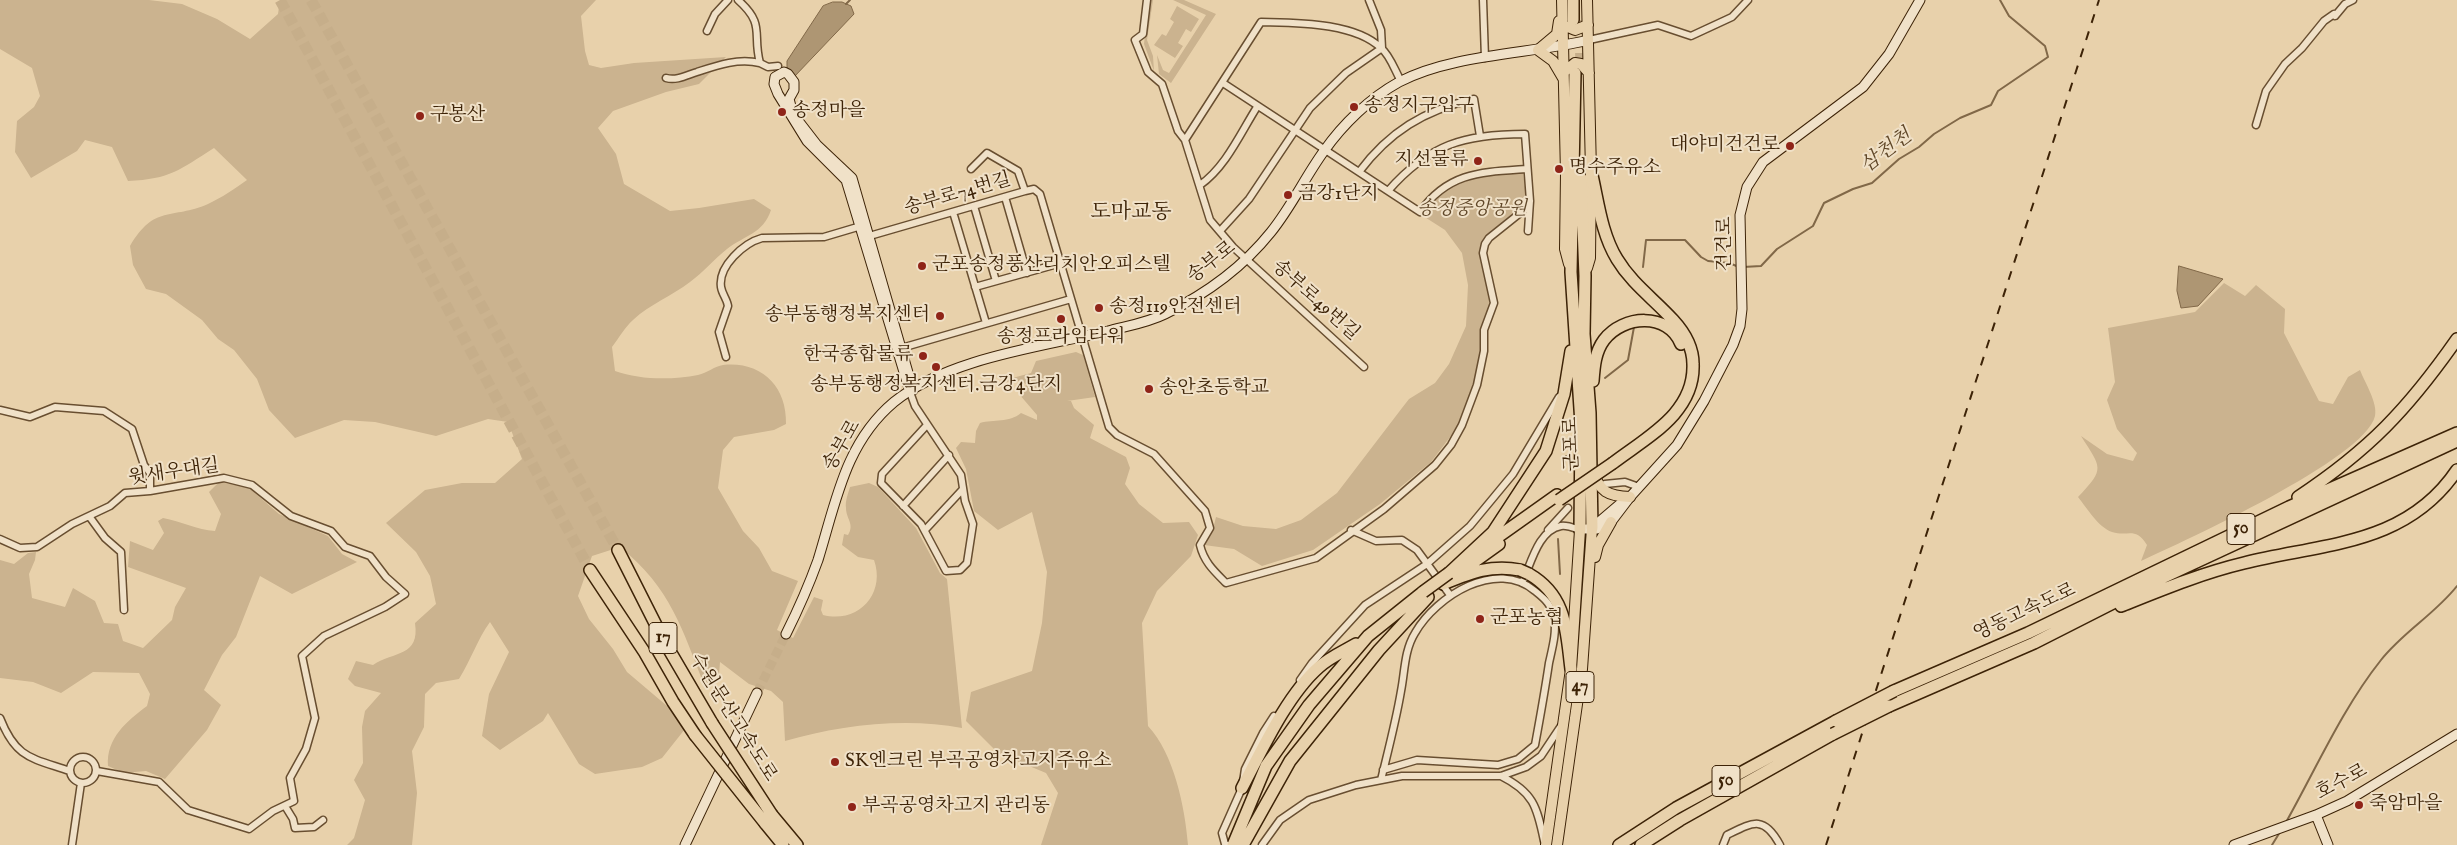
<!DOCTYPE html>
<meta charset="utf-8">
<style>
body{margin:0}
canvas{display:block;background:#e8d1ab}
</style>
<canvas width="2457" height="845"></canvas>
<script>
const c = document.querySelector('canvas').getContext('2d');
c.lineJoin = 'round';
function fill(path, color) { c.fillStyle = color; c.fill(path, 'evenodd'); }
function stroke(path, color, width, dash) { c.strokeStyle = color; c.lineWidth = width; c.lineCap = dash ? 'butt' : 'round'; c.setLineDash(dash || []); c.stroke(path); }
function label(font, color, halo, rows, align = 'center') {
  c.font = font + ' "IM FELL English","Noto Serif KR",serif'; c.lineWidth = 4; c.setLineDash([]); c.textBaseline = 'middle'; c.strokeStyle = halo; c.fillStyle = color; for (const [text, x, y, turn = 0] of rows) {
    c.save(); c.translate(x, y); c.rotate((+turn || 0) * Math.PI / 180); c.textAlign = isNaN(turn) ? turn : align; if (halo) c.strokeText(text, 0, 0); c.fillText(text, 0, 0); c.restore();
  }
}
const green = new Path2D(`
 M0,0H149L182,4L217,19L250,39L278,14L280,0H596L581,16L585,51L589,65L601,68L634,63L726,57L699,84L666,92L613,111L598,128L616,154L624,184L670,211L699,208L754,199L771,210C763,234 745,235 727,249C714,259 704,272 690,282C672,296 650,304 633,320C625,327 619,338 612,347L615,371C640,380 672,380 698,375C707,373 715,366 723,365C761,361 787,386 786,424L774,430L734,437L723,450L718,488L743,531L759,548L772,571L798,581L777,630L793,638L814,597L823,600L821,610L823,615C858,624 886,594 874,560L858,557L842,545L844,534L848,535C855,524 846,519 846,508C845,501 848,494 850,487L869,483L878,487L916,528L940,573L947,579L962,728C906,717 839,725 785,741L783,702L771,691L749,684L720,662L719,675L705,687C682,629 671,588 620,547L592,556L578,596L589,619L613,649L627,672L673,711L685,729L662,758L642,767L595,774L579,764L548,713L543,721L500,750L482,736L489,694L509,652L490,622C477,640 471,660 459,679L436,683L425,694L424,727L412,751L417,793L412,845H347L354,838L365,800L354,780L363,763L362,727L365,711L381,693L355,686L348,679L356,661L373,665C394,651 420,657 415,623L436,604L430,576L416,552L386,523L425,490L462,483H495L522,459L508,422L488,419L436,436L375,422L344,420L295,438L269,410L257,379L234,350L218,339L202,320L166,294L146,289L133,265L130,246C155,204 171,220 208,204C221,198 236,188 247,180L214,148C179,170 171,179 128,181L112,147L85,140L77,151L31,178L15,152L17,121L34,107L40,96L32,68L0,49Z
 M1149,0H1153L1147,40L1153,56L1154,71L1144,44Z
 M1173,0H1184L1216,14L1171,83L1159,74L1157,55L1163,70L1169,73L1206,15Z
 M1177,6L1199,19L1191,32L1186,29L1178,43L1183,46L1175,58L1154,45L1162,34L1166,36L1174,22L1170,19Z
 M1523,173L1527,200L1523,208L1482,245L1491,303L1475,383L1460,424L1431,462L1380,504L1313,550L1262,566L1234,549L1204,545L1212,533L1216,517L1243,526L1276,529L1301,520L1337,493L1402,408L1409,399L1435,383L1449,364L1466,326L1468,285L1462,253L1445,230L1420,214C1448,179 1481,175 1523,173Z
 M2224,283L2245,296L2256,285L2285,309L2284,333L2319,401L2333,404L2348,377L2360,370C2365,383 2378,403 2375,416C2365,459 2184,541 2141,561L2147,545C2135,526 2129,537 2112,532C2098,527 2087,508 2078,497C2106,468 2101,468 2081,436L2107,454L2133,461L2137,453L2117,429L2107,400L2115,382L2108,328L2195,312Z
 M1076,352L1083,355L1095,397L1067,401H1071L1074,408L1094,425L1090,438L1126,457L1130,468L1125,484L1139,504L1163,523L1189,522L1198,535L1191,556L1157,591L1142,623L1148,726C1174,754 1185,807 1188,845H1041L1058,793L1046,773L998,753L966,721L971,692L1032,671L1042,623L1047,572L1032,512L998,530L974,511L966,469L956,448L961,442L975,443L976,431L980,423C994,419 1009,423 1021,413L1037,420V415L1019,394L1018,389L1027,385L1021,381L1008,382L1005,380L1031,373L1036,361Z
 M219,482L248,487L279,514L328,536L342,554L357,562L292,594L260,576L236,637L222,655L204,690L221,705L207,730L165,779L146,771L124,773L108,766C106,738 127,721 147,706L150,694L139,673L93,672L61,693L33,682L0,678V560L14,564L28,553L36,552L35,560L29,574L32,598L65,607L73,588L95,601L104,623L118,624L123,641L143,648L172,620L175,607L186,588L128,567L130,541L153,550L164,533L158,521L163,518C181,521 197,530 215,531L221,514L209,492Z`);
const water = new Path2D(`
 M833,2H842L851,6L854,14L794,77L787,67V61L823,6Z
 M2179,266L2223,279L2198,306L2181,308L2177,291Z`);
const stream = new Path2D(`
 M846,4L850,0
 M1643,267L1646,240H1685L1701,257L1708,261L1729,263L1739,267
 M1743,267L1761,266L1777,249L1813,226L1824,203L1853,189L1872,183L1899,159L1919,147L1934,134L1960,118L1991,105L1998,91L2048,57L2045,46L2009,16L2000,0
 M1605,378L1628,360L1634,327
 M1564,466L1566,456
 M1558,539L1560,574
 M2285,824C2316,769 2342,709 2381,660C2403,632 2435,614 2457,586
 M2272,845L2280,832`);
const secondaryTunnel = new Path2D(`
 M757,693L786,634`);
const highwayTunnel = new Path2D(`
 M280,0L590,570
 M311,0L618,550
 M1580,20L1581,73`);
const street = new Path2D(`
 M738,0C766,25 752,33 760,63L768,67L778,66
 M1147,0L1143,34L1135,40L1148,72L1162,84L1178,131L1185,140
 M1483,0L1485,58
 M707,31L715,14L728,0
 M1589,40L1658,25L1691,36L1732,17L1748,0
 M666,78C677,81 687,75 697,72C718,65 738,58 760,63
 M1223,83L1420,212C1448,172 1482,172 1526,169
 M2256,125L2266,91L2285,64L2302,48L2324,21L2334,14L2335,16L2345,4L2353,0
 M971,169L987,153L1018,171L1025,191
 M1359,172C1389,132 1424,110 1474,99L1480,136
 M1200,185C1226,167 1241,132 1257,107
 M1388,191C1429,144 1465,134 1525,134L1530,201L1528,231
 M1005,197L1027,273
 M974,206L996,281
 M953,212L986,323
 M1220,231L1249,199L1310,108L1346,73L1382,48L1381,30L1369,0
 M866,237L1025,191L1034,189L1040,194L1109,427L1117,435L1154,454L1205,511L1210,528L1200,545C1204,562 1214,571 1226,583L1316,558L1384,509L1435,465L1451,445L1462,425L1477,385L1484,351V330L1494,303L1483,253L1485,244L1489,238L1524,210L1530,201
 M975,287L1061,263
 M898,349L1071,299
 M726,357L719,332L728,306C727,299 722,294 721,287C718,266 744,243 762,238L824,237L861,226
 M1364,367L1233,247L1210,220L1185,140L1261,22C1296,23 1354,22 1381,48C1390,55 1395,71 1401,81
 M910,392L915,406L961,475L965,501L973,524L967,563L960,570L946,571L921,524L881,483L882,474L927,425
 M0,410L30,417L55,407L104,411L132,429L144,465L150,473V491
 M1605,484L1625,482L1639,487
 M903,506L949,455
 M89,516L105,538L121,552L124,610
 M925,530L963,489
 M1351,530L1376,541L1402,540L1417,550L1450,595
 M1548,530L1568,508
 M0,539L20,548L37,547L72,524L110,506L125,493L150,491L224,478L252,485L291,516L331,531L345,547L370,556L386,577L405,594L385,607L324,636L302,656L315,718L306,749L290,778L294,801L273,811L249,829L188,810L159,782L97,771
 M1522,583C1531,564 1538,530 1561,526C1567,525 1574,528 1580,530
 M1300,680L1312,663L1365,605L1427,564L1470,526L1513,474L1559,397
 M0,718C16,759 32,758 70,771
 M70 770a13 13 0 1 1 26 0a13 13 0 1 1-26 0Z
 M1501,776C1533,792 1537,806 1544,841
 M1381,780C1388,751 1396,721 1401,691C1405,671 1404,651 1415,633C1436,596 1497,558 1535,591C1545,599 1552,605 1554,618C1557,632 1552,649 1549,663C1545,690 1540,718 1535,745L1518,759L1498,765L1417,760L1383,770
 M285,806L293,819L295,828L314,827L323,820
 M72,845L81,783
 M1228,845L1225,844L1222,833L1242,788L1245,769L1263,733L1274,716
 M1262,845L1280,820L1309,800L1356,785L1402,776H1501L1526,767L1541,756L1561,726
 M1723,845L1727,835C1753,822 1764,815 1780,845`);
const secondary = new Path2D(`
 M910,392L846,180L807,141L778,94L774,84L775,77L784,72L788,74L794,82V90L789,99L793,114L817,145L852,178L913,390
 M1592,528L1626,499
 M1586,529H1597L1611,522L1630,497L1677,445L1704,401L1733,345L1740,326L1742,309L1740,215L1747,187L1763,162L1863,87L1889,54L1920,0
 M786,634C798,610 809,585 818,560C836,502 845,443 894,402C948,358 1041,347 1108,331C1127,326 1147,323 1165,314C1204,295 1243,267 1271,232C1292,206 1305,177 1324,151C1343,124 1370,98 1399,82C1452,54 1530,54 1589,40
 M2316,815L2328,845
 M685,845L757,693
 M2234,845L2316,815L2347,801L2457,734`);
const primary = new Path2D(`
 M1562,0L1566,174L1565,249L1569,264
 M1559,21L1557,34L1538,50L1553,61L1563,78
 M1563,25L1575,30L1588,25
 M1564,72L1575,63L1581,64L1589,73
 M1587,268L1590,258L1591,171L1587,0
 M1593,470C1599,492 1608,496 1630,497
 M1595,557L1598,545L1611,522
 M1546,845L1571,669L1580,530
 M1557,845L1582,669L1592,528`);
const highway = new Path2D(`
 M1573,0V20
 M1575,73L1571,272L1581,424L1580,530
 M1591,171C1598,200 1601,233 1617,259C1632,284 1654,299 1673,320C1685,333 1693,347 1693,364C1695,413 1647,437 1613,463
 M1581,178L1585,276L1584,334L1590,413L1592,528
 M1593,381C1594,367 1595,352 1604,340C1623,315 1668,312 1681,344
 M2298,497C2369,450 2408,409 2457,339
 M1488,544L1557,495
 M618,550L664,641L712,723
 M590,570L645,653L673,702L695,735
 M1449,573L1493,532L1546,451L1564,394L1571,351
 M1529,574C1567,596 1566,630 1571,669
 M1453,577L1499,544
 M1443,584C1470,573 1491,564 1520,570
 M2121,606C2161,590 2202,573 2244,563C2323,543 2406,546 2457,470
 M1894,691L2028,633L2289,507L2457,433
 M1889,706L2034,643L2164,577L2457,441
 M1242,788C1262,750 1287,695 1319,667C1330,657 1344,651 1356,644
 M772,815L797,845
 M765,823L783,845
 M1233,845L1266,766L1309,705L1368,636L1423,592
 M1243,845L1290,761L1379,650L1428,597
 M1619,845L1676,808L1836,721
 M1641,845L1680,820L1833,734`);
const rail = new Path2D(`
 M1826,845L2099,0`);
const highwayBridge = new Path2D(`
 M1559,500L1613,463
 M1520,570L1529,574
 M1423,592L1449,573
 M1836,721L1894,691
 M712,723L772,815
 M1833,734L1889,706
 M695,735L765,823`);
const markers = [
 [1354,107,5,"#8f2418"],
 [782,112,5,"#8f2418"],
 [420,116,5,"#8f2418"],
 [1790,146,5,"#8f2418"],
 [1478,161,5,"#8f2418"],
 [1559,169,5,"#8f2418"],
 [1288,195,5,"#8f2418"],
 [922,266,5,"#8f2418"],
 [1099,308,5,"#8f2418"],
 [940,316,5,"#8f2418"],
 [1061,319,5,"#8f2418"],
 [923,356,5,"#8f2418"],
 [936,367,5,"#8f2418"],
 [1149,389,5,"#8f2418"],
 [1480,619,5,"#8f2418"],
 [835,762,5,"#8f2418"],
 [2359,805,5,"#8f2418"],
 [852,807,5,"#8f2418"]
];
const shields = [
 [2241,529,28],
 [663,638,28],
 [1580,687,28],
 [1726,781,28]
];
const shieldNames = [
 ["50",2241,529],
 ["17",663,638],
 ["47",1580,687],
 ["50",1726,781]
];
const poiNames = [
 ["송정지구입구",1364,107],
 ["송정마을",792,112],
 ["구봉산",430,116],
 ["대야미건건로",1780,146,"right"],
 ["지선물류",1468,161,"right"],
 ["명수주유소",1569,169],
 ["금강1단지",1298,195],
 ["군포송정풍산리치안오피스텔",932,266],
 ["송정119안전센터",1109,308],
 ["송부동행정복지센터",930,316,"right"],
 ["송정프라임타워",1061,338,"center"],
 ["한국종합물류",913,356,"right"],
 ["송부동행정복지센터.금강4단지",936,386,"center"],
 ["송안초등학교",1159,389],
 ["군포농협",1490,619],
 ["SK엔크린 부곡공영차고지주유소",845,762],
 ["죽암마을",2369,805],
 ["부곡공영차고지 관리동",862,807]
];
const streetNames = [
 ["송부로74번길",958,195,-16],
 ["건건로",1726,244,-90],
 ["송부로",1212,263,-38],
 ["송부로49번길",1315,301,42],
 ["군포로",1573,444,-92],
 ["송부로",843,446,-60],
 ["윗새우대길",174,473,-8],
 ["영동고속도로",2025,613,-25],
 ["수원문산고속도로",732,718,58],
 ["호수로",2342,783,-28]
];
const parkNames = [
 ["송정중앙공원",1472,210]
];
const waterNames = [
 ["삼천천",1887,152,-37]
];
const quarterNames = [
 ["도마교동",1131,214]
];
fill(green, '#cbb38f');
fill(water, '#ae9673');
stroke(water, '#816848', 1);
stroke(stream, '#816848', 2);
stroke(secondaryTunnel, '#c6ae8a', 9, [9, 4.5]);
stroke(highwayTunnel, '#c6ae8a', 11, [11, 5.5]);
stroke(street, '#684e30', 9);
stroke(secondary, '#3d2307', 11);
stroke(primary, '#3d2307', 12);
stroke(highway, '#3d2307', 14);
stroke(street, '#f0e1c8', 6);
stroke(secondary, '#f0e1c8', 9);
stroke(primary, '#e8d1ab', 10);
stroke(highway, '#e8d1ab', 11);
stroke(rail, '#3d2307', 2, [9, 9]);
stroke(highwayBridge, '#3d2307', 14, []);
stroke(highwayBridge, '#e8d1ab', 11);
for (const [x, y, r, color] of markers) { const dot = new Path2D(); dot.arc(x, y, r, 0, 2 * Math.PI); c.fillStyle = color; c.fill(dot); stroke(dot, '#f0e1c8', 2); }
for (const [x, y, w] of shields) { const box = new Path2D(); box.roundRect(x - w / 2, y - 15.5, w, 31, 4); c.fillStyle = '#f0e1c8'; c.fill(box); stroke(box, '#3d2307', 1); }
label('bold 18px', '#3d2307', null, shieldNames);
label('19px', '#3d2307', '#f0e1c8', poiNames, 'left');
label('19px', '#3d2307', '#f0e1c8', streetNames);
label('italic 19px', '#604729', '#f0e1c8', parkNames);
label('italic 20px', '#5f4627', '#f0e1c8', waterNames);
label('21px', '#3d2307', '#f0e1c8', quarterNames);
</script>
